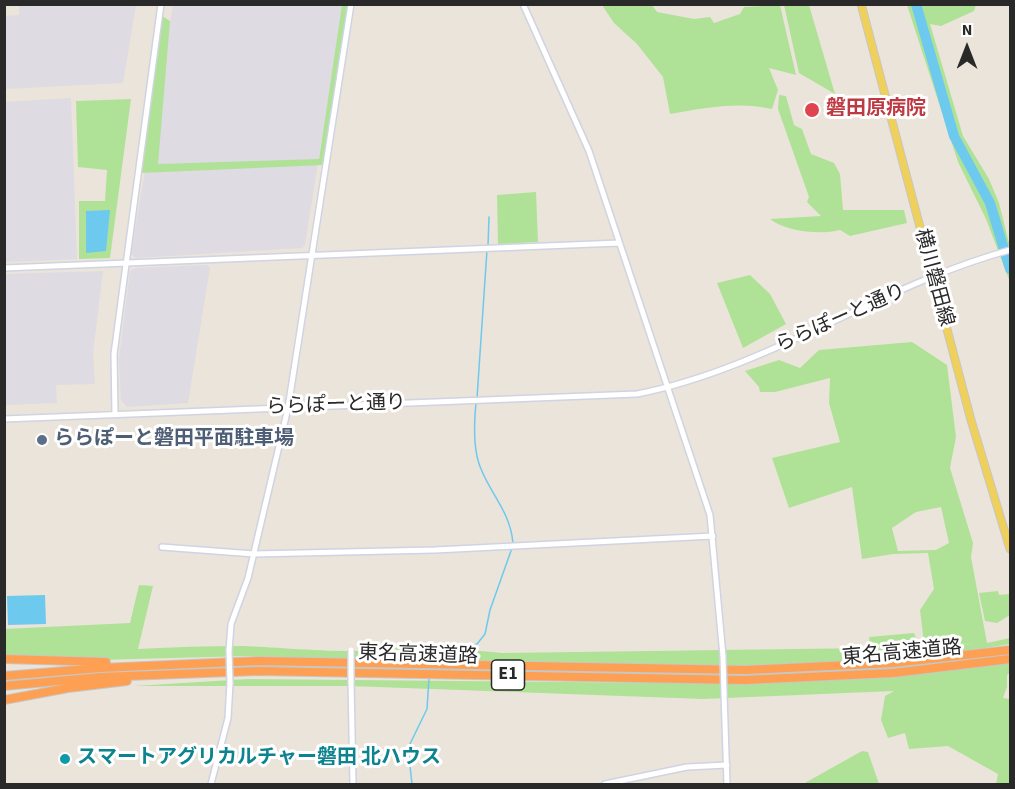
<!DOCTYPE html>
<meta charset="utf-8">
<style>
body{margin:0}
#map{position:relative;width:1015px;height:789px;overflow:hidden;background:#ebe4da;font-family:"Source Sans 3",sans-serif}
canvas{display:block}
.frame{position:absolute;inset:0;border:6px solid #292929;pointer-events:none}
.north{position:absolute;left:937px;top:18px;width:60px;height:60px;-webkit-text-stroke:4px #fff;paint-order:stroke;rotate:0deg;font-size:16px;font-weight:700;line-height:24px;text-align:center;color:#292929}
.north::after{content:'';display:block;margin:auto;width:21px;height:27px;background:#292929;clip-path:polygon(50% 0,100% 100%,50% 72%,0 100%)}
</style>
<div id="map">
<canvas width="1015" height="789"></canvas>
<div class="frame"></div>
<div class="north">N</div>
</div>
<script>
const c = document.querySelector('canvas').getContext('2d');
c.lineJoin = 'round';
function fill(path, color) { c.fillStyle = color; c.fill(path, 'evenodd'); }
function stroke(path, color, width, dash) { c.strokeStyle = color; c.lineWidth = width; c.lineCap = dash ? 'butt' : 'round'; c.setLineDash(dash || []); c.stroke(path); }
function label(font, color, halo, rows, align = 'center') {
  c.font = font + ' "Source Sans 3","Noto Sans JP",sans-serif'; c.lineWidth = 6; c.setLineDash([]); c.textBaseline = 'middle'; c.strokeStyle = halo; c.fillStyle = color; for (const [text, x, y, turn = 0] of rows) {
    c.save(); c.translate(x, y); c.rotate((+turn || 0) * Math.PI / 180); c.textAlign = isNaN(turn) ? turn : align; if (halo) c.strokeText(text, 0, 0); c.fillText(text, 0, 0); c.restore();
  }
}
const industrial = new Path2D(`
 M19,5H136L123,83L5,89V16L19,15Z
 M173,5H343L305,245L302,248L136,258L131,254Z
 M71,98L77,259L5,262V102Z
 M207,265L210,268L188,403L127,407L121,400L119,359L130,271L136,268Z
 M103,271L93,353L95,384L56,385L57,403L5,405V274Z`);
const green = new Path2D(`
 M342,5H349L333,119L324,165L141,173L162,16L170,21L158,164L319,159Z
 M602,5H652L657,12L694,19L710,17L714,23L740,14L744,7L780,5L796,75L769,68L778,90L772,109C737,101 704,108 670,114L663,77L637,44L614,23Z
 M784,5H809L835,94L799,73Z
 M907,5H976L974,11L941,26L930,24L963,136L989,179L999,203L1010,247V282L986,219L958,162Z
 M779,95L786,96L794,125L802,129L811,154L834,163L840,174L843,210H904L907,223L850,236L840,230C820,235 787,232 770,219L821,216L807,202L809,197L778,109Z
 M131,99L110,258L79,259V201H105L107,170L78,167L76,101Z
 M536,192L538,242L498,244L497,195Z
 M750,275L770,294L786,324L743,348L717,283Z
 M912,342L947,365L956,437L950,468L973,543L971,557L987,643L1010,638V644L947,654L878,661L693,667L249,656L98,660L5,655L4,629L130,623L139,585L153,586L138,649C173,647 208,646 244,646C278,647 382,658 407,644L502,653L870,648L869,637L914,633L920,646L973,644L924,643L920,610L934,589L928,553L893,554L862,559L852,487L789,508L772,458L840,442L829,403L830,378L775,392H760L759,387L745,371L779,360L800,368L819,350ZM941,507L949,543L936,550L898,551L892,528L916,512Z
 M998,591L999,595L1010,594V615L997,623L985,621L979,593Z
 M1010,662V673L1007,675V687L1003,698L1010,699V784H996L998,774L948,746L909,749L905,733L888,738L881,720L885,696L894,691L703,699L351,686H134L248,679L668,683L820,677Z
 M862,751L868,752L879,784H803Z`);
const water = new Path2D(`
 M110,210L106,251L86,253V211Z
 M45,595L46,624L8,625L7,596Z`);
const stream = new Path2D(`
 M488,246L489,217
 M477,398L487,250
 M476,403C474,423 473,451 481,469C492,496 510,512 513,543
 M429,661V651L456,650L477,644L485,634L490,610L512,548
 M412,784L408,748L427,709L429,678`);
const river = new Path2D(`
 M916,4L954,136L990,203L1010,269`);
const minor = new Path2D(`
 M523,4L589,151L710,515L723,656
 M4,268L619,243
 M115,415L114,354L161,4
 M4,419L637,394C769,368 881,285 1010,250
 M162,547L254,554L435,550L713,536
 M229,651L231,624L248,578L288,408L351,4
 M351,681L353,784
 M724,694L727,784
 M211,784L228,718L230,683
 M605,784L687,767L727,765`);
const major = new Path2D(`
 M861,4L971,420L1010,549`);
const highway = new Path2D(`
 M4,659L106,662
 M4,676L100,668L258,661L745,670L893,663L1010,650
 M4,686L101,677L258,671L744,680L893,673L1010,659
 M4,700L68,688L127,681`);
const minorBridge = new Path2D(`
 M229,651L230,683
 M723,656L724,694
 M351,681V650`);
const markers = [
 [812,110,8,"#e0444e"],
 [42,440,6,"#5c6f8a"],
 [65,759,6,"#0f9aa8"]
];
const shields = [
 [508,675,33]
];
const shieldNames = [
 ["E1",508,675]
];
const healthNames = [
 ["磐田原病院",826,110]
];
const streetNames = [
 ["横川磐田線",933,278,75],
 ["ららぽーと通り",841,319,-24],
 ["ららぽーと通り",336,406,-2],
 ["東名高速道路",902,654,-5],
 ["東名高速道路",418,656,2]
];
const serviceNames = [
 ["ららぽーと磐田平面駐車場",54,440]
];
const cultureNames = [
 ["スマートアグリカルチャー磐田 北ハウス",77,759]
];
fill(industrial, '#dedbe3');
fill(green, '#afe297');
fill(water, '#6dc9ed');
stroke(stream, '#6dc9ed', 1.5);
stroke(river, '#6dc9ed', 10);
stroke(minor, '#d0d3e2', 8);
stroke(major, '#c7c7c7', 9);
stroke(highway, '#c7c7c7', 10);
stroke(minor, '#fff', 5);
stroke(major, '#efd05b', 7);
stroke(highway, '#fda053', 8);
stroke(minorBridge, '#d0d3e2', 8, []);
stroke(minorBridge, '#fff', 5);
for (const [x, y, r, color] of markers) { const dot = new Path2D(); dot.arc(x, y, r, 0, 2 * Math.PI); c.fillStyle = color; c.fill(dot); stroke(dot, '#fff', 2); }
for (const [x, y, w] of shields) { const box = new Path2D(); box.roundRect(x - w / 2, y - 15, w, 30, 4.5); c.fillStyle = '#fff'; c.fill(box); stroke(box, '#292929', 1.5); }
label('bold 18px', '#292929', null, shieldNames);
label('bold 20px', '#be3a42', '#fff', healthNames, 'left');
label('20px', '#292929', '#fff', streetNames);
label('bold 20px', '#4e5e75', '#fff', serviceNames, 'left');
label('bold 20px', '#0d838f', '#fff', cultureNames, 'left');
</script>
